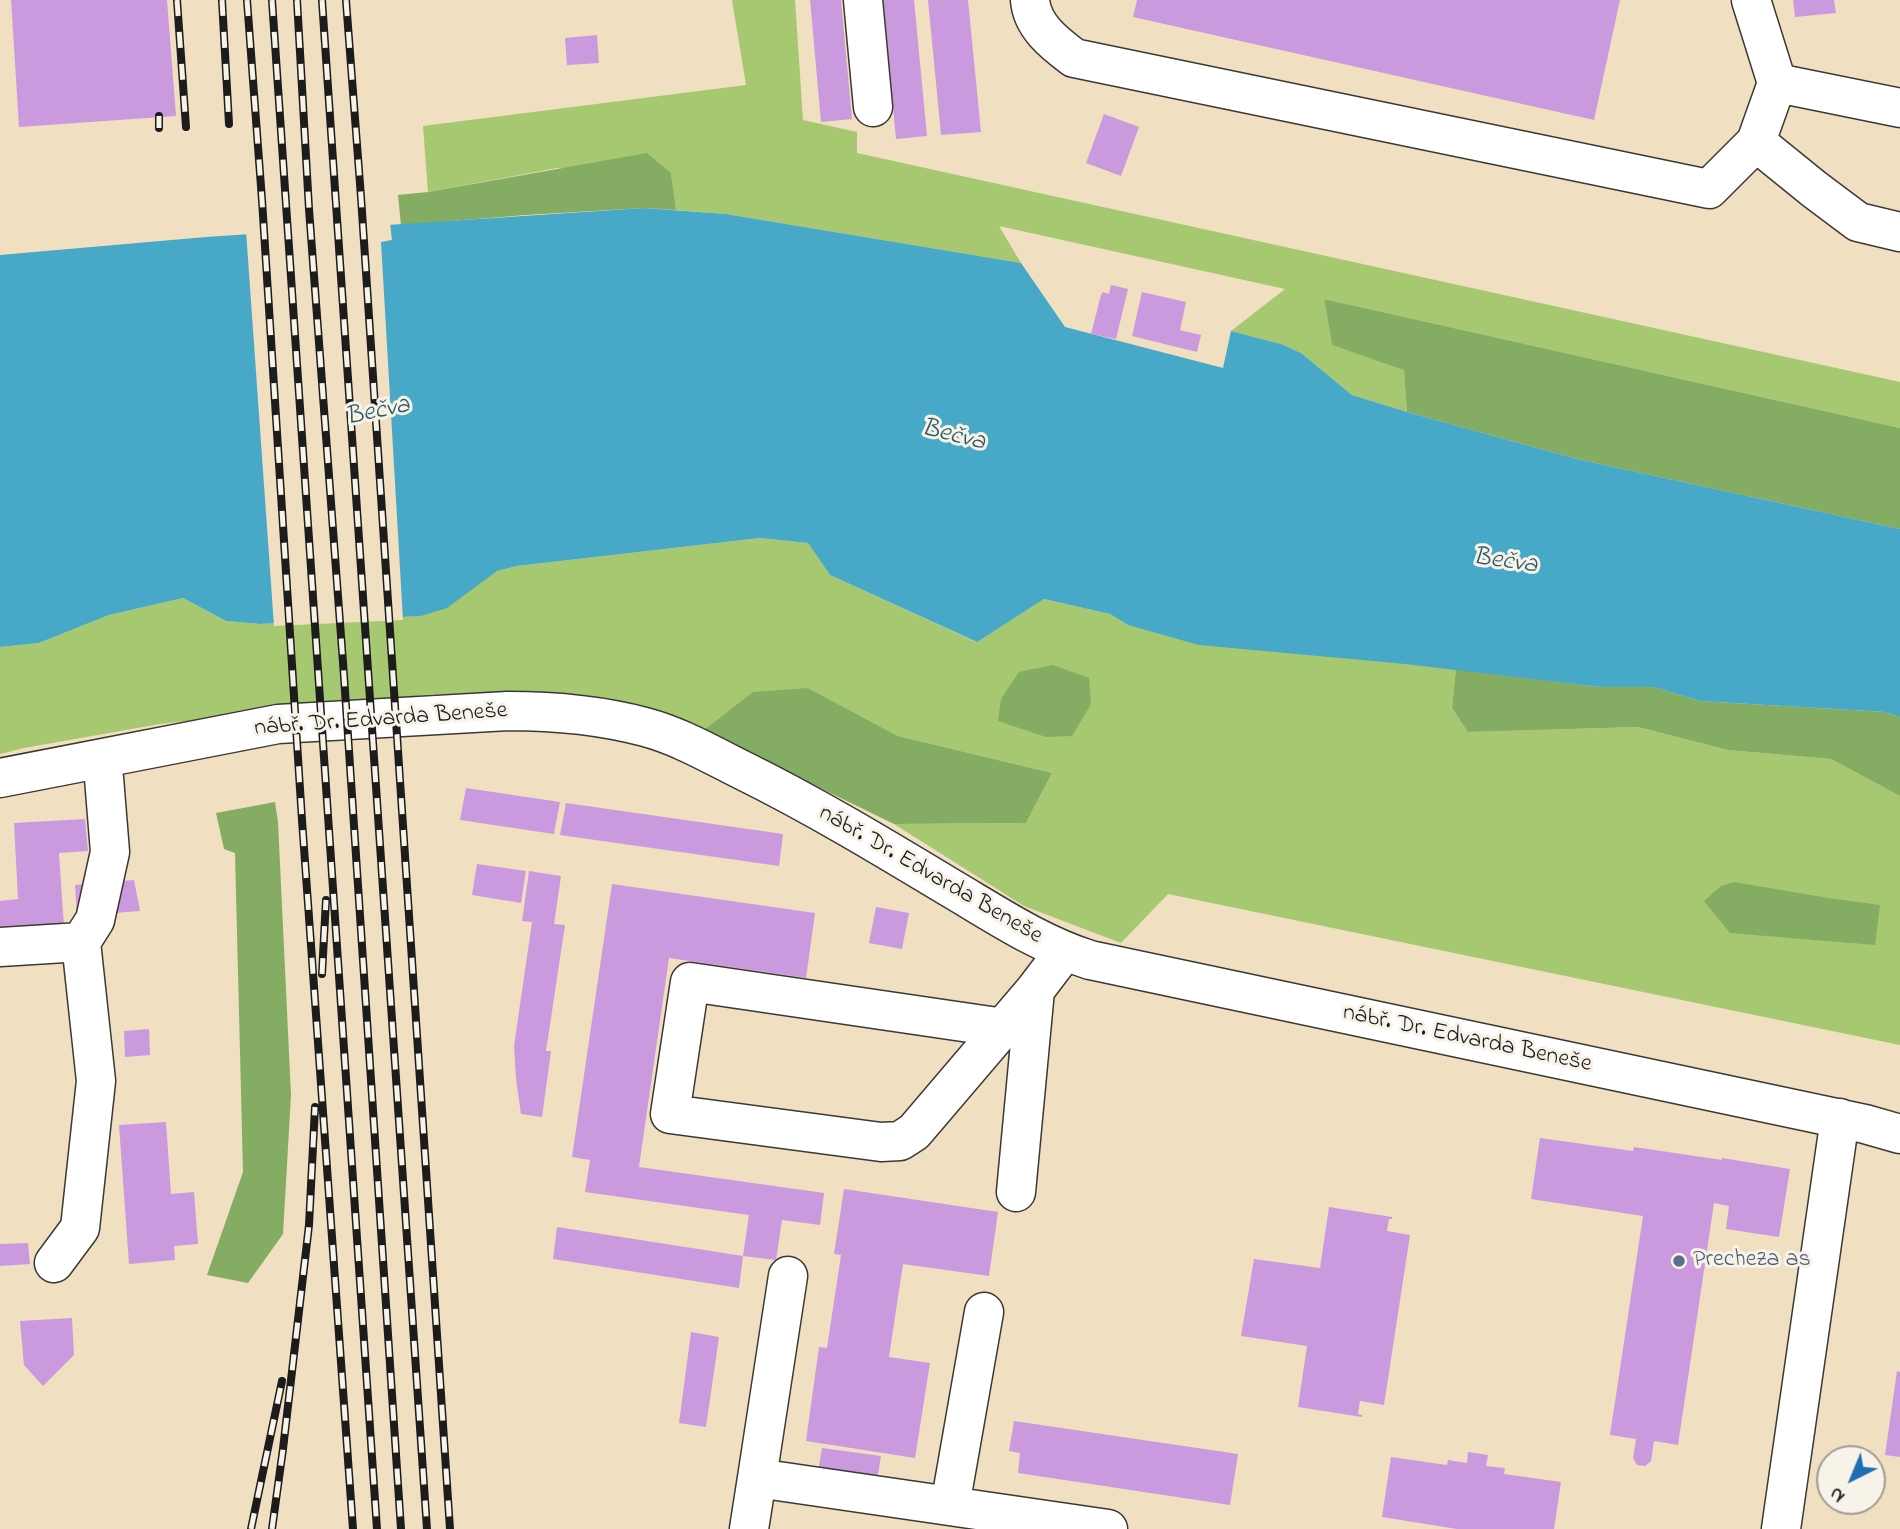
<!DOCTYPE html>
<meta charset="utf-8">
<style>
body{margin:0}
#map{position:relative;width:1900px;height:1529px;overflow:hidden;background:#f0dfc0;font-family:"Indie Flower",sans-serif}
canvas{display:block}
.north{position:absolute;left:1816px;top:1445px;width:70px;height:70px;box-sizing:border-box;background:#f7f3e8;border:2px solid #9f9d96;border-radius:50%;rotate:223deg;font-size:19px;font-weight:700;line-height:28px;text-align:center;color:#1c1c1c}
.north::after{content:'';display:block;margin:auto;width:24px;height:32px;background:#1f6fb2;clip-path:polygon(50% 0,100% 100%,50% 72%,0 100%)}
</style>
<div id="map">
<canvas width="1900" height="1529"></canvas>
<div class="north">N</div>
</div>
<script>
const c = document.querySelector('canvas').getContext('2d');
c.lineJoin = 'round';
function fill(path, color) { c.fillStyle = color; c.fill(path, 'evenodd'); }
function stroke(path, color, width, dash) { c.strokeStyle = color; c.lineWidth = width; c.lineCap = dash ? 'butt' : 'round'; c.setLineDash(dash || []); c.stroke(path); }
function label(font, color, halo, rows, align = 'center') {
  c.font = font + ' "Indie Flower",sans-serif'; c.lineWidth = 6; c.setLineDash([]); c.textBaseline = 'middle'; c.strokeStyle = halo; c.fillStyle = color; for (const [text, x, y, turn = 0] of rows) {
    c.save(); c.translate(x, y); c.rotate((+turn || 0) * Math.PI / 180); c.textAlign = isNaN(turn) ? turn : align; if (halo) c.strokeText(text, 0, 0); c.fillText(text, 0, 0); c.restore();
  }
}
const green = new Path2D(`
 M732,0H795L803,120L857,132V153L1900,382V428L1324,299L1332,345L1404,369L1407,412L1352,395L1301,353L1281,344L1231,331L1285,289L999,226L1021,263L726,214L676,210L671,173L557,168L428,192L423,126L746,85Z
 M760,538L808,543L830,575L976,642L1044,599L1110,614L1128,625L1456,669L1452,708L1468,732L1638,727L1728,750L1831,759L1900,796V1045L1168,894L1121,943L1024,906L894,824L1026,823L1052,773L898,736L808,688L703,731L676,716L585,697L434,694L160,724L24,748L0,754V647L39,643L109,615L183,598L226,621L260,624L421,616L497,571L517,566Z`);
const forest = new Path2D(`
 M647,153L671,173L676,210L644,208L526,215L401,225L398,195L428,192Z
 M1324,299L1900,428V529L1577,459L1407,412L1404,370L1332,345Z
 M1053,665L1089,678L1091,704L1072,736L1046,737L998,721L1001,699L1019,672Z
 M1456,669L1600,687H1654L1700,701L1885,712L1900,717V796L1831,759L1728,750L1638,727L1468,732L1452,708Z
 M808,688L898,736L1052,773L1026,823L894,824L703,731L753,692Z
 M275,802L278,822L291,1095L283,1234L248,1283L207,1275L243,1172L235,853L224,849L216,813Z
 M1734,882L1828,898L1880,905L1875,945L1730,933L1704,901L1721,886Z`);
const water = new Path2D(`
 M644,208L726,214L1021,263L1065,327L1223,368L1231,331L1281,344L1301,353L1352,395L1407,412L1577,459L1900,529V717L1885,712L1700,701L1654,687H1600L1405,664L1199,645L1128,625L1110,614L1044,599L977,642L830,575L808,543L760,538L517,566L497,571L447,608L421,616L260,624L226,621L183,598L109,615L39,643L0,647V255L206,237Z`);
const pier = new Path2D(`
 M390,223L392,240L381,242L403,620L274,626L246,231Z`);
const building = new Path2D(`
 M11,0H167L176,116L19,127Z
 M810,0H841L852,119L821,122Z
 M883,0H914L927,136L896,139Z
 M928,0H968L981,132L941,135Z
 M1137,0H1620L1594,120L1133,17Z
 M1793,0H1834L1836,13L1795,17Z
 M597,35L599,63L567,65L565,38Z
 M1104,114L1139,127L1121,176L1086,163Z
 M1111,285L1128,289L1116,339L1091,334L1101,295L1103,292L1109,294Z
 M1142,292L1186,302L1180,330L1201,335L1197,352L1132,336Z
 M466,788L560,802L554,834L460,820Z
 M566,803L783,834L779,866L560,835Z
 M85,819L88,851L59,853L64,927L0,931V901L18,899L14,823Z
 M477,864L526,871L521,903L472,895Z
 M529,871L561,876L554,924L565,925L546,1051H551L542,1117L521,1114L516,1079L514,1046L532,922L522,921Z
 M134,880L140,911L77,916L75,885Z
 M612,884L815,913L806,978L669,958L639,1167L824,1193L820,1225L782,1220L776,1260L743,1256L749,1215L585,1192L590,1160L572,1157Z
 M876,907L909,913L902,949L869,943Z
 M149,1029L150,1055L125,1057L124,1031Z
 M166,1122L171,1194L194,1192L198,1244L174,1246L175,1260L129,1264L119,1125Z
 M1540,1138L1633,1151L1634,1147L1722,1160V1158L1790,1169L1779,1237L1726,1229L1729,1206L1714,1203L1678,1445L1654,1441L1651,1461L1645,1466L1637,1465L1633,1458L1636,1439L1610,1435L1643,1216L1531,1199Z
 M844,1189L998,1212L989,1276L903,1264L889,1357L930,1363L915,1458L806,1441L819,1347L827,1348L841,1255L834,1254Z
 M1329,1207L1392,1217V1219H1389L1387,1231L1410,1235L1384,1405L1360,1401L1358,1414L1362,1415V1417L1298,1407L1307,1346L1241,1336L1254,1259L1320,1268Z
 M557,1227L743,1256L739,1288L553,1259Z
 M28,1243L30,1264L0,1266V1244Z
 M72,1318L74,1355L43,1386L24,1365L20,1321Z
 M691,1332L719,1337L706,1427L679,1423Z
 M1897,1371L1900,1372V1457L1885,1455Z
 M1014,1421L1238,1454L1230,1505L1018,1473L1020,1453L1009,1451Z
 M822,1448L881,1456L877,1480L818,1472Z
 M1468,1452L1488,1455L1486,1466L1505,1468L1504,1474L1561,1482L1554,1529H1457L1382,1517L1391,1457L1447,1465L1448,1460L1467,1463Z`);
const minor = new Path2D(`
 M863,0L873,107
 M1030,0C1032,26 1054,43 1074,58L1709,189L1756,142L1777,83L1751,0
 M1777,83L1900,108
 M1756,142L1814,189L1858,222L1900,232
 M0,778L278,724L508,711C555,711 600,715 645,727C679,736 710,754 742,770C813,805 881,846 949,887C995,914 1039,944 1090,960L1865,1124L1900,1134
 M81,942L95,920L110,852L104,778L101,760
 M0,947L81,942L96,1081L80,1228L54,1263
 M1004,1028L690,982L670,1114L881,1142L900,1141L914,1132L1035,990L1064,952
 M1016,1192L1035,990
 M757,1478L788,1276
 M950,1506L984,1312
 M749,1529L757,1478L1108,1529
 M1781,1529L1840,1118`);
const rail = new Path2D(`
 M177,0L186,127
 M222,0L229,124
 M247,0L262,200L302,820L353,1529
 M272,0L377,1529
 M297,0L309,209L344,676L401,1529
 M322,0L427,1529
 M346,0L361,197L450,1529
 M159,116V128
 M322,974L326,900
 M251,1529L282,1381
 M272,1529L283,1449L309,1225L315,1107`);
const markers = [
 [1679,1261,7,"#5c6f8a"]
];
const streetNames = [
 ["nábř. Dr. Edvarda Beneše",381,721,-4],
 ["nábř. Dr. Edvarda Beneše",930,876,30],
 ["nábř. Dr. Edvarda Beneše",1467,1040,12]
];
const serviceNames = [
 ["Precheza as",1693,1261]
];
const waterNames = [
 ["Bečva",378,413,-12],
 ["Bečva",953,437,14],
 ["Bečva",1505,563,8]
];
fill(green, '#a6c870');
fill(forest, '#84ac62');
fill(water, '#47a8c7');
fill(pier, '#f0dfc0');
fill(building, '#cb9ade');
stroke(minor, '#3c3935', 41);
stroke(minor, '#fff', 38);
stroke(rail, '#1c1c1c', 8);
stroke(rail, '#f7f3e8', 5, [16]);
for (const [x, y, r, color] of markers) { const dot = new Path2D(); dot.arc(x, y, r, 0, 2 * Math.PI); c.fillStyle = color; c.fill(dot); stroke(dot, '#f7f3e8', 2.5); }
label('24px', '#1c1c1c', '#f7f3e8', streetNames);
label('24px', '#4e5e75', '#f7f3e8', serviceNames, 'left');
label('italic 26px', '#2f5b69', '#f7f3e8', waterNames);
</script>
